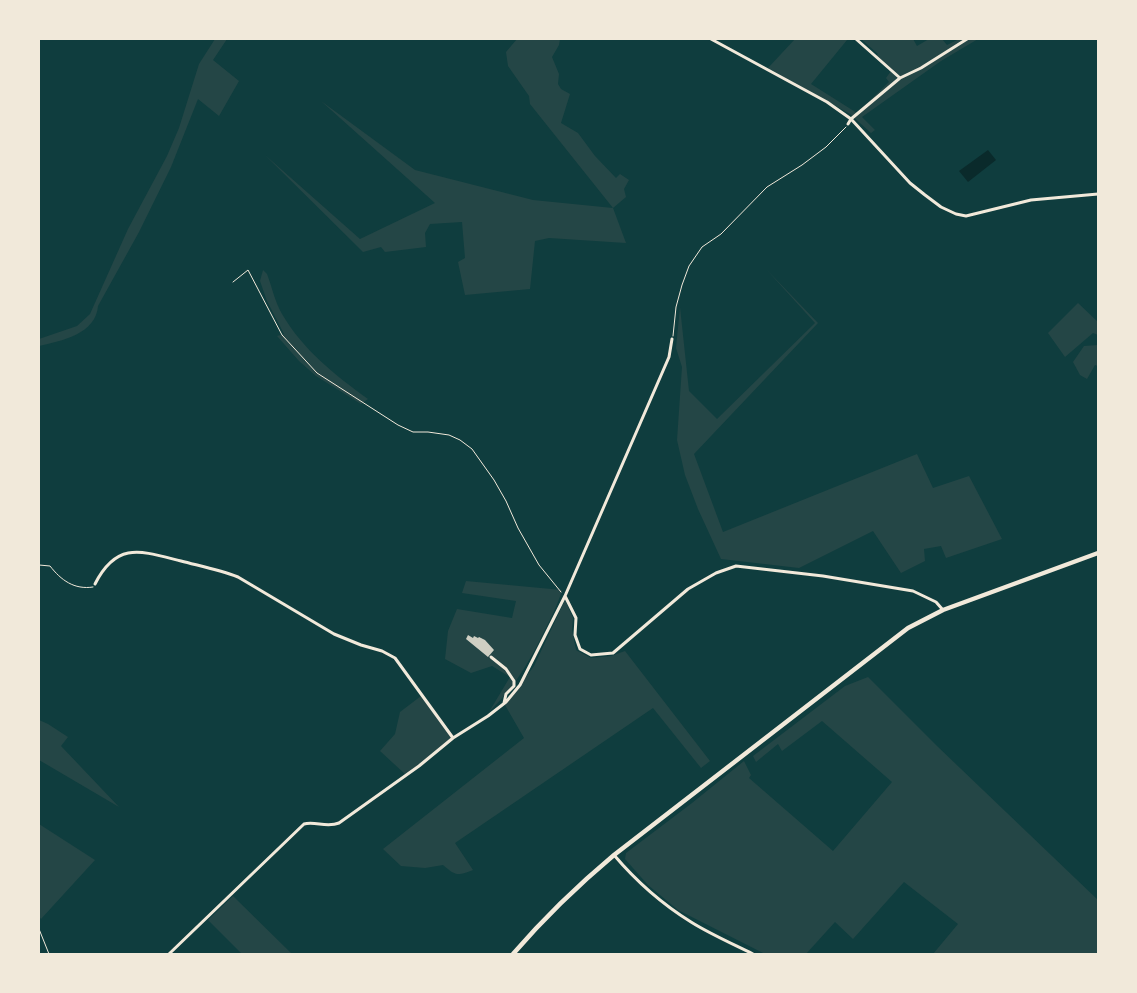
<!DOCTYPE html>
<style>
body{margin:0}
#map{position:relative;width:1137px;height:993px;overflow:hidden;background:#0f3d3e;font-family:Arial,sans-serif}
canvas{display:block}
.frame{position:absolute;inset:0;border:40px solid #f1e9da;pointer-events:none}
</style>
<div id="map">
<canvas width="1137" height="993"></canvas>
<div class="frame"></div>
</div>
<script>
const c = document.querySelector('canvas').getContext('2d');
c.lineJoin = 'round';
function fill(path, color) { c.fillStyle = color; c.fill(path, 'evenodd'); }
function stroke(path, color, width, dash) { c.strokeStyle = color; c.lineWidth = width; c.lineCap = dash ? 'butt' : 'round'; c.setLineDash(dash || []); c.stroke(path); }
const green = new Path2D(`
 M215,39H227L213,60L239,81L219,116L198,99L171,167L139,232L98,306C96,334 61,341 39,346V339L77,326L90,314L128,229L167,156L179,128L199,64Z
 M517,39H560L559,45L552,57L559,74L558,84L561,89L570,94L561,123L578,133L595,156L616,178L620,174L629,180L624,189L626,197L613,208L626,243L549,238L535,241L530,289L465,295L458,262L465,258L462,222L430,224L425,233L426,247L385,252L381,247L363,252L265,155L360,239L435,203L321,101L415,170L533,200L613,208L530,104L529,96L508,66L506,52Z
 M795,39H845L847,40L811,84L857,113L889,82L886,78L891,71L875,57L878,54L861,39H913L917,46L929,39H942L947,45L959,39H978L941,61L862,117L875,130L871,133L850,114L768,68Z
 M766,269L818,323L694,454L723,532L917,454L933,488L969,476L1002,539L946,558L941,546L924,549L925,561L901,573L873,531L799,568L721,559L698,509L685,475L677,440L682,367L676,348L680,307L689,391L717,419L815,323Z
 M263,270L267,274C272,287 275,302 282,314C303,350 335,375 368,399L361,404L316,376L299,361L277,336L284,334L267,301L260,281Z
 M1078,303L1098,322V335L1093,333L1065,357L1048,333Z
 M1098,345V366L1095,365L1087,379L1080,375L1073,362L1084,346Z
 M466,581L562,590C557,608 548,623 540,640C525,669 513,688 489,712L510,677L492,666L471,673L445,659L448,631L457,609L512,618L516,601L462,593Z
 M565,600L573,618L572,630L576,650L591,658L611,656L625,651L710,761L701,768L653,708L455,843L473,870C457,876 456,876 443,865L425,868L401,866L383,849L524,738L505,705L534,666Z
 M868,677L937,746L1098,900V954H933L958,924L904,882L853,939L835,922L806,954H765L678,910L648,885L625,859L626,853L692,803L744,761L751,775L749,778L833,851L892,782L822,721L782,751L778,744L756,762L753,756L845,686Z
 M421,696L455,737L406,775L380,751L395,734L400,712Z
 M39,720L48,724L68,737L61,746L119,807L39,760Z
 M39,824L95,860L41,919L39,916Z
 M233,896L291,953V954H242L208,920Z`);
const water = new Path2D(`
 M988,150L996,160L968,182L959,171Z`);
const building = new Path2D(`
 M468,635L473,638L474,636L478,638L479,637L485,640L494,650L488,657L466,639Z`);
const path = new Path2D(`
 M233,282L248,270L282,335L317,373L398,425L413,432H428L449,435L460,440L472,449L494,480L506,501L518,528L539,565L561,592
 M673,336L676,307L682,285L689,266L702,247L721,234L767,187L802,165L826,147L846,127
 M39,565L50,566C61,580 74,590 93,587
 M39,929L49,954`);
const minor = new Path2D(`
 M711,39L827,102L851,119L910,183L925,195L941,207L956,214L966,216L1031,200L1098,194
 M856,39L900,78
 M848,124L851,119L900,78L921,68L967,39
 M95,584C117,541 141,551 181,561C200,566 220,570 238,577L334,634L361,645L382,651L395,658L453,738
 M565,596L576,618L575,635L580,649L591,655L613,653L688,589L716,573L736,566L823,576L913,591L936,602L943,610
 M491,657L506,669L514,681V686L506,694L504,703
 M614,855C636,881 662,904 691,922C710,934 733,944 753,954
 M169,954L304,824C315,821 327,828 339,823L419,766L453,738L488,716L506,702L520,685L565,596L669,357L672,339`);
const secondary = new Path2D(`
 M513,954C545,917 577,886 614,855L908,628L943,610L1098,553`);
fill(green, '#244646');
fill(water, '#0a2a2b');
fill(building, '#cfcfc3');
stroke(path, '#f1e9da', 1);
stroke(minor, '#f1e9da', 3);
stroke(secondary, '#f1e9da', 4.5);
</script>
